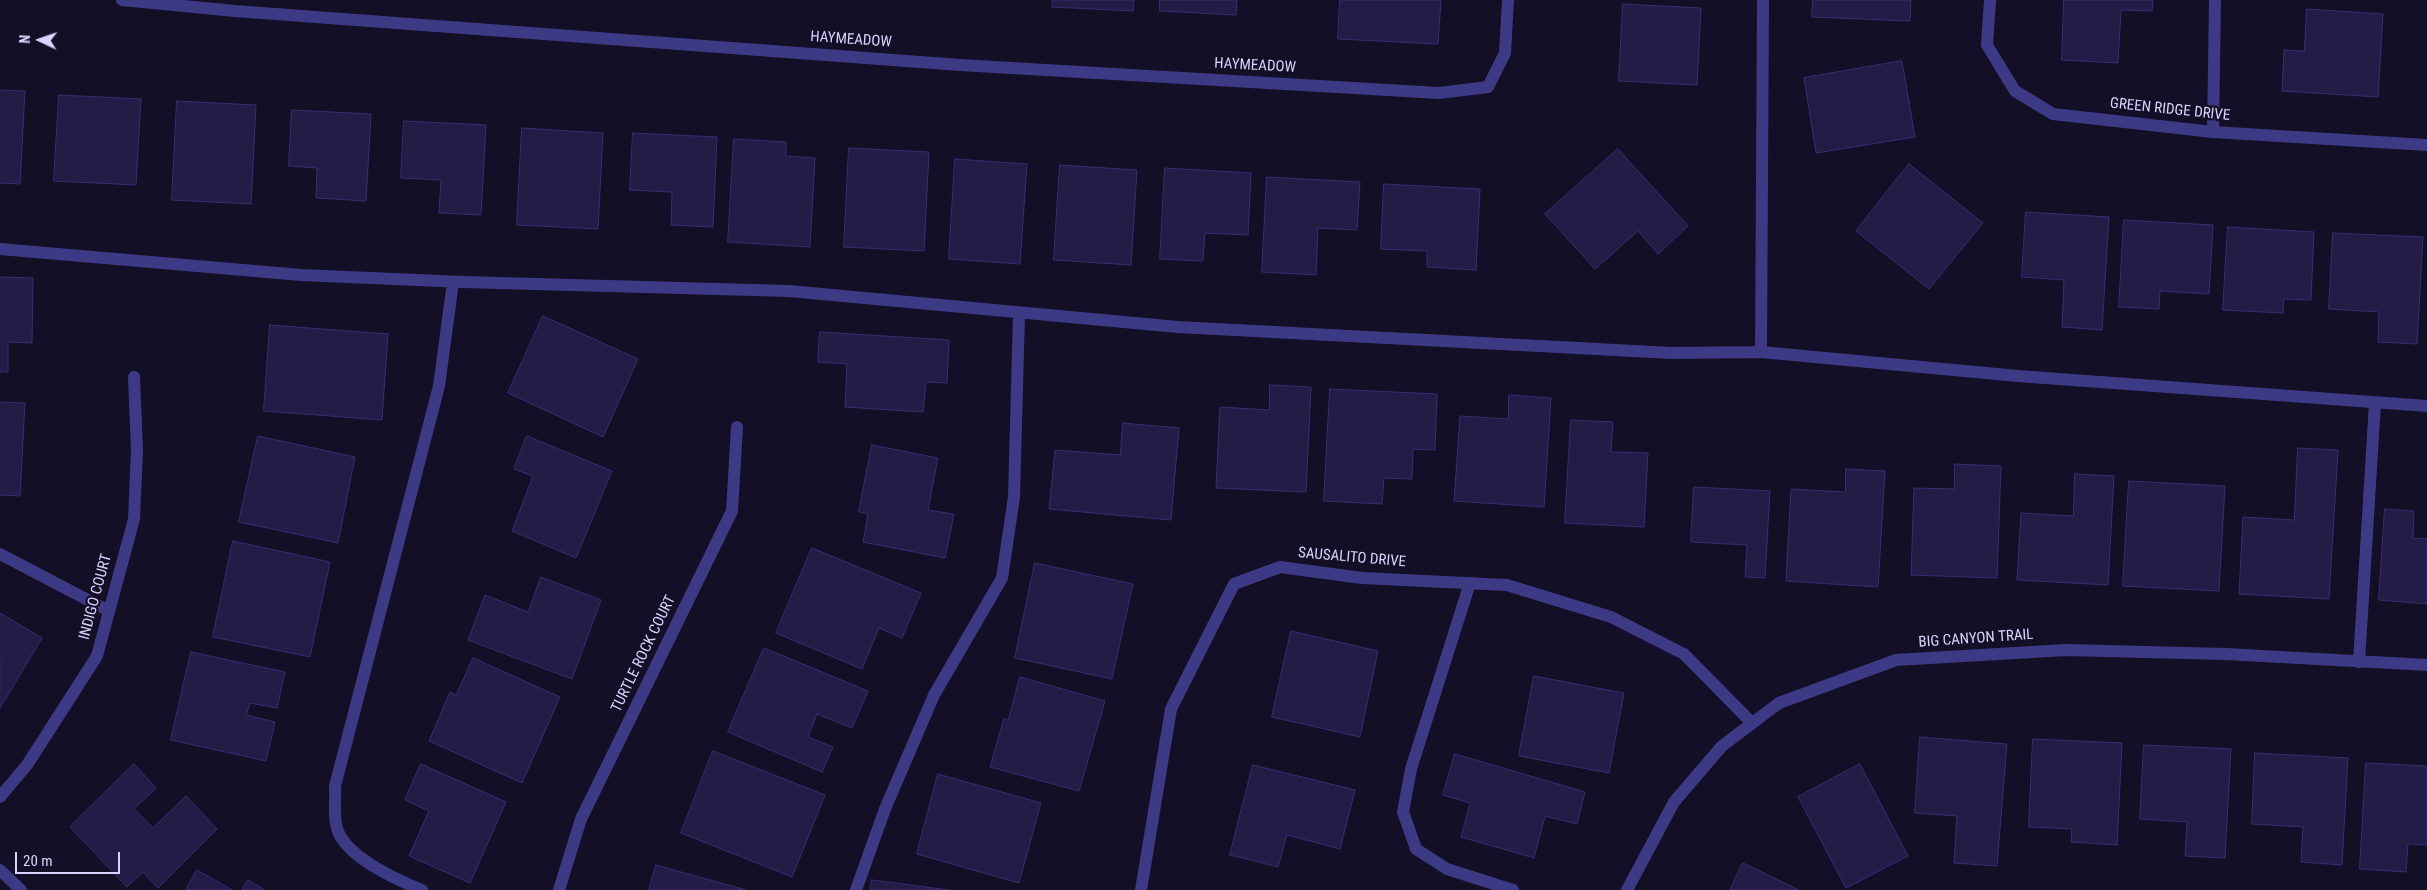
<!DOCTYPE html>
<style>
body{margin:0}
#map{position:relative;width:2427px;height:890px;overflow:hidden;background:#130f26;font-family:"Roboto Condensed",sans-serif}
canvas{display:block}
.north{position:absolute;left:15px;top:15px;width:50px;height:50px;-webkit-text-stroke:4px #130f26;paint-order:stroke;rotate:273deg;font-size:14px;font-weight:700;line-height:20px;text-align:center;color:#d9d4ff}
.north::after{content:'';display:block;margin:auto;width:18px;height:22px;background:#d9d4ff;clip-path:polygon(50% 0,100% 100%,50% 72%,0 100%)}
.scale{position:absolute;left:15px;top:852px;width:105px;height:22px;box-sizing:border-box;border:2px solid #d9d4ff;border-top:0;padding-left:6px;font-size:15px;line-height:18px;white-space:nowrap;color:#d9d4ff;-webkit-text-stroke:4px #130f26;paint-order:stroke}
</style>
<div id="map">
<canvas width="2427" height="890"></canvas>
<div class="north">N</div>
<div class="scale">20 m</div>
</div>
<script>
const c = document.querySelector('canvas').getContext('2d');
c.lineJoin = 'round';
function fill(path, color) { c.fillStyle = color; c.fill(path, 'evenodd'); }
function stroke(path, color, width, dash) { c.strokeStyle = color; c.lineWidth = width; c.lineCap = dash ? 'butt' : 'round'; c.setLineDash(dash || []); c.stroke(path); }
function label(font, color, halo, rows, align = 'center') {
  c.font = font + ' "Roboto Condensed",sans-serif'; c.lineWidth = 4.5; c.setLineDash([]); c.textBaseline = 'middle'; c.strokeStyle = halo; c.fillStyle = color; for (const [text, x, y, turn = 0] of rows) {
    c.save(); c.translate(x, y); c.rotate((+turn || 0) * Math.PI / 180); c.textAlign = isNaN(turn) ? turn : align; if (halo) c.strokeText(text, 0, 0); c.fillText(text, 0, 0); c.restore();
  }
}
const building = new Path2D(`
 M1053,0H1134L1133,11L1052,7Z
 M1160,0H1237L1236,15L1160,11Z
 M1340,0H1441L1438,44L1338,39Z
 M1813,0H1911L1910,21L1812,17Z
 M2064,0H2153L2152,11L2121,10L2118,63L2062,60Z
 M1623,4L1701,8L1697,85L1619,81Z
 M2307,9L2383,14L2378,97L2282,91L2284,50L2304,51Z
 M1902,61L1915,137L1816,153L1804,78Z
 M0,90L25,91L20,184L0,183Z
 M59,95L141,99L136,185L54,181Z
 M177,101L256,105L251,204L172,200Z
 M292,110L371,114L366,201L316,198L317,168L289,166Z
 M404,121L486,125L481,215L439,213L441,180L401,178Z
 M522,128L603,133L598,229L517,225Z
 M633,133L717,137L713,227L671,225L672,192L630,190Z
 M734,139L786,142V156L815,158L810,247L728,242Z
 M849,148L929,152L924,251L844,247Z
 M1618,149L1688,226L1658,254L1638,231L1595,269L1545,214Z
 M955,159L1027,164L1020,264L949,259Z
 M1909,164L1983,223L1929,289L1856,231Z
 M1060,165L1137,170L1131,265L1054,260Z
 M1165,168L1251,173L1248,235L1205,233L1203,261L1160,259Z
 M1267,177L1360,182L1357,230L1318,228L1316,275L1262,272Z
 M1384,184L1480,189L1476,270L1427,267V251L1381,249Z
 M2026,212L2109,217L2102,330L2062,327L2064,280L2022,277Z
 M2124,220L2213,225L2209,294L2160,291L2159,309L2119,307Z
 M2228,227L2314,232L2311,300L2284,299L2283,313L2223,310Z
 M2333,233L2423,237L2417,344L2378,342L2379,312L2329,309Z
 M0,277L33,278L32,343L8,342V372H0Z
 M543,316L638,359L603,437L508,393Z
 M270,325L388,334L382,420L264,411Z
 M820,332L949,340L947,383L926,382L923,412L845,407L847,364L818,362Z
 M1270,385L1311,387L1306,492L1216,488L1220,407L1269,410Z
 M1330,389L1437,394L1435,450L1413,449L1412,479L1384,478L1382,504L1324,501Z
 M1509,395L1551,398L1544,507L1454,501L1460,416L1508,419Z
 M0,402L25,403L20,496L0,495Z
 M1571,420L1613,422L1611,452L1648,453L1644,527L1565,523Z
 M1123,423L1179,428L1171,520L1049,509L1055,450L1120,455Z
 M258,436L355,457L338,543L239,522Z
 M527,436L612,471L576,558L512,531L533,476L514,469Z
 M872,445L938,458L928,510L954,514L945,558L863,542L868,514L859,512Z
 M2298,448L2338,450L2329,599L2239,594L2243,517L2294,520Z
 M1955,464L2001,466L1997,578L1911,575L1914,488L1954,489Z
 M1846,469L1885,471L1878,587L1786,581L1791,489L1845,492Z
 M2075,474L2114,476L2108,585L2017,580L2021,513L2073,516Z
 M2129,481L2225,486L2219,591L2123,586Z
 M1694,487L1770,491L1765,578L1745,577L1747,545L1691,542Z
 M2385,509L2414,511L2413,538L2427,539V604L2379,600Z
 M233,541L330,562L310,657L213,637Z
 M812,548L921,593L902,638L879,628L862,669L776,633Z
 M1035,563L1133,584L1112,679L1015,658Z
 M541,577L601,600L572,679L468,640L485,595L528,612Z
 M0,613L42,638L0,708Z
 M1291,631L1378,651L1360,737L1272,717Z
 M764,648L868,691L852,728L817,714L808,737L833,747L822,772L728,732Z
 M191,652L285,672L277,708L250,703L246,715L275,722L266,761L171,740Z
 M473,658L560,697L522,783L429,741L450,692L456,695Z
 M1534,676L1624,693L1609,773L1519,756Z
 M1020,677L1105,701L1079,791L990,767L1004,718L1008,720Z
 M1920,737L2007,744L1997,866L1954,863L1957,816L1915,813Z
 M2033,739L2122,743L2117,845L2071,842L2072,829L2029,827Z
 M2144,745L2231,749L2225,858L2185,856L2187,822L2140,819Z
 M713,751L825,795L792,877L681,833Z
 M2255,753L2348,758L2342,865L2301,862L2303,827L2252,824Z
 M1455,754L1585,792L1577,824L1545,816L1534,858L1461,837L1470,803L1443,795Z
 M2366,763L2427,766V845L2408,844L2406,872L2360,869Z
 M134,764L156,788L134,809L153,828L186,796L217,829L158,888L143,872L127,887L70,827Z
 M421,764L506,802L470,883L409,856L429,811L405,800Z
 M1860,764L1908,856L1846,888L1798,797Z
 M1253,765L1355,790L1340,849L1287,835L1278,867L1230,855Z
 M938,774L1041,803L1019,883L917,854Z
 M1743,863L1799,890H1730Z
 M656,865L746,890H649Z
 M197,870L232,890H186Z
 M248,880L265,890H242Z
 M872,880L949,890H870Z`);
const lane = new Path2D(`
 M1763,0L1761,352L2018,376L2427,406
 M2213,132L2215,0
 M0,249L301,275L463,282L789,291L1178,327L1672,353L1761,352
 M0,554L109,611
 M1470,583L1411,769L1403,812L1416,849L1447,869L1513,890
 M2359,662L2375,403
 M422,890C397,880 344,856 337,828C333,816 336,799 335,786L439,386L453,282
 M856,890L885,809L934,695L1002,578L1014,497L1019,314`);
const street = new Path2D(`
 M122,0L235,11L960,65L1439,93L1488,87L1505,53L1508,0
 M1990,0L1987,45L2015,91L2053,114L2213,132L2427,145
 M0,797L27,765L97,656L134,519L137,450L134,377
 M0,870L21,890
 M559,890L581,819L732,511L737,427
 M1141,890L1171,709L1234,584L1280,567L1362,578L1507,585L1611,617L1684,654L1752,723
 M1627,890L1674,802L1722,746L1779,703L1896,660L2066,650L2226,654L2427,665`);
const streetNames = [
 ["HAYMEADOW",851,40,4],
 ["HAYMEADOW",1255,66,3],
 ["GREEN RIDGE DRIVE",2170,110,6],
 ["SAUSALITO DRIVE",1352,558,5],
 ["INDIGO COURT",96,597,-75],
 ["BIG CANYON TRAIL",1976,639,-4],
 ["TURTLE ROCK COURT",644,654,-64]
];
fill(building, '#241b47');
stroke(building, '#3b2d73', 1);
stroke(lane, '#3d3a85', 12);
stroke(street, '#3d3a85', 12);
label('15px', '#d9d4ff', '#130f26', streetNames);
</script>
